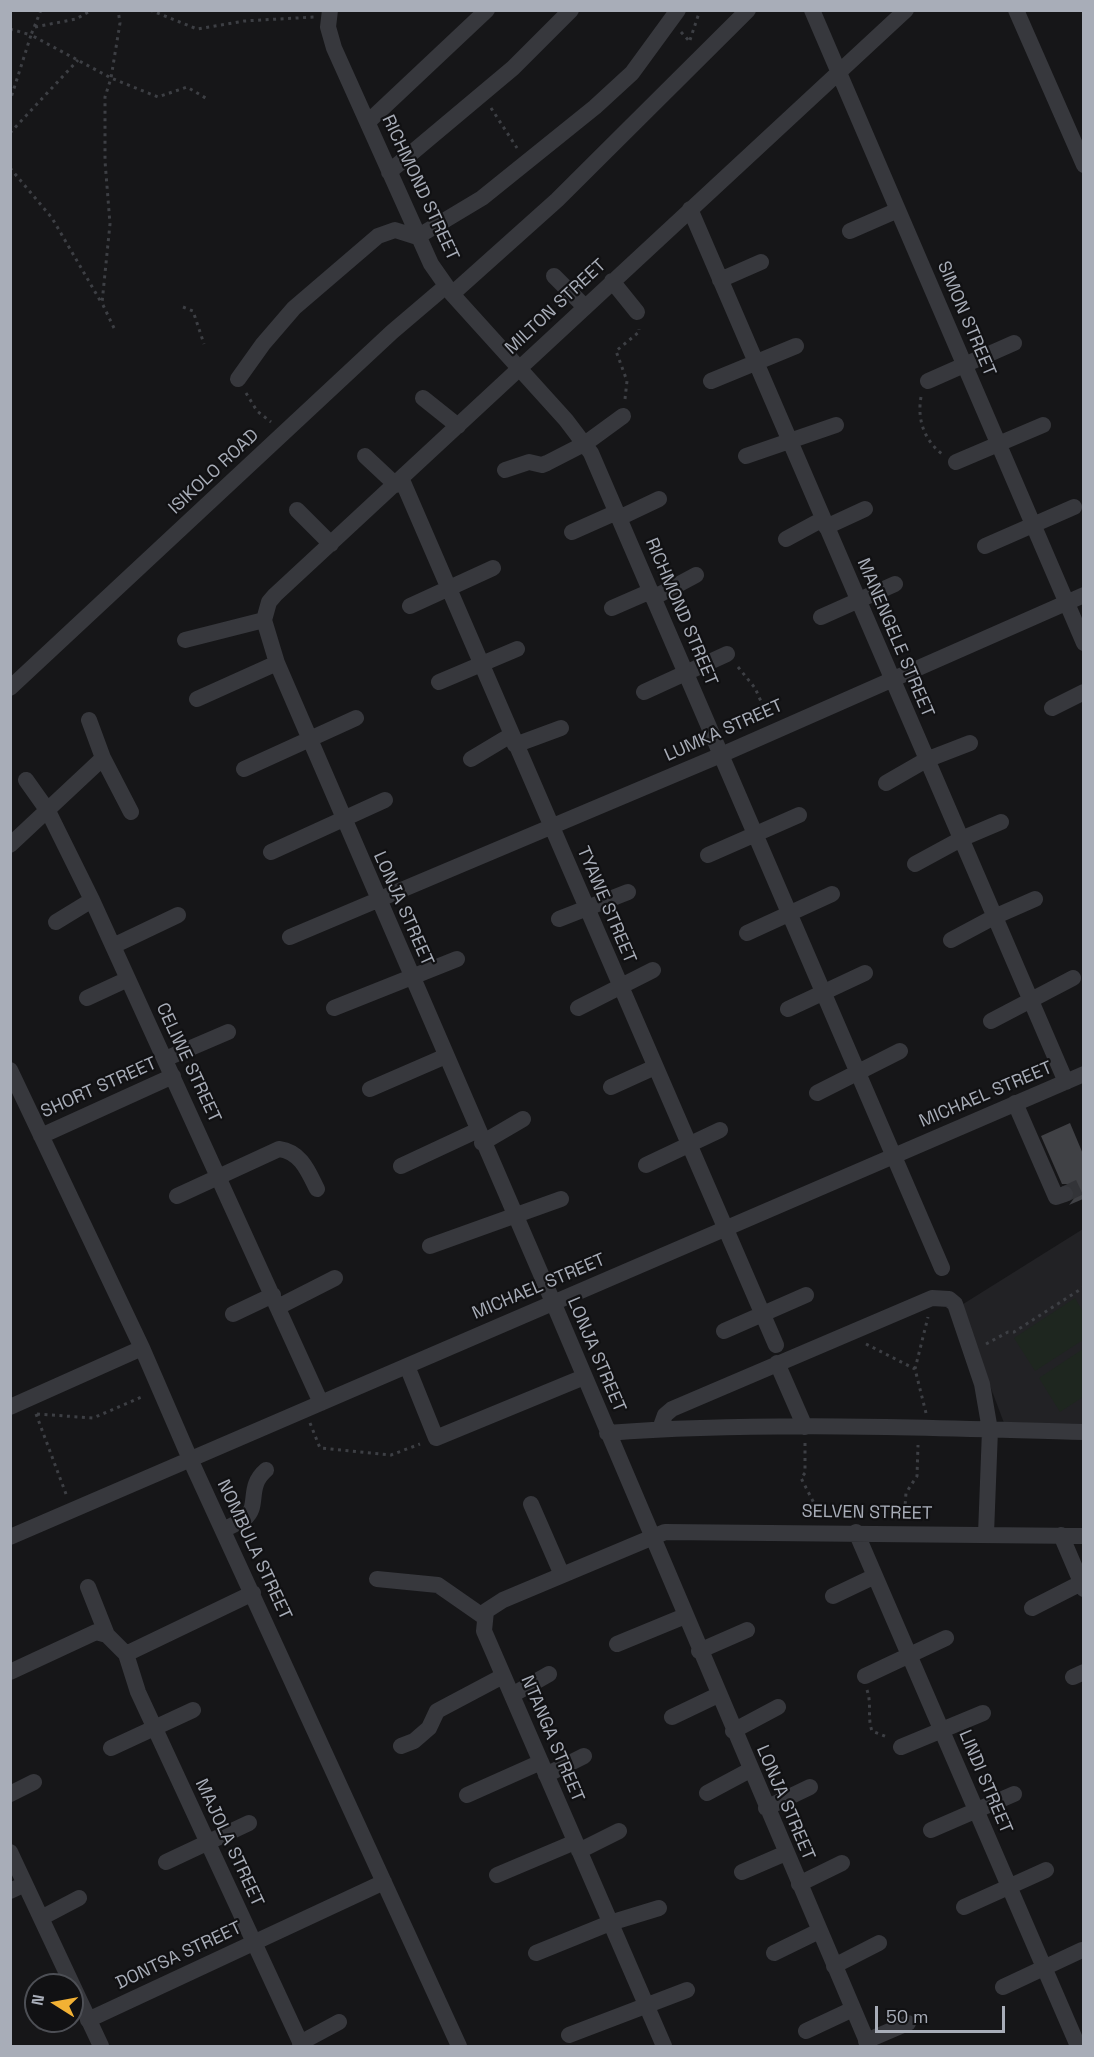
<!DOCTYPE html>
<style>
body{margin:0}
#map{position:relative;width:1094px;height:2057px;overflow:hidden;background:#161618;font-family:"Space Grotesk",sans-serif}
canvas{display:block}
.frame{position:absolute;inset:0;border:12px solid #a8adb8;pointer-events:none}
.north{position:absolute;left:24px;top:1973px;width:60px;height:60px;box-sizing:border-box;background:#111113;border:2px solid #4d4f55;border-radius:50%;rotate:281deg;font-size:16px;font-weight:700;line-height:24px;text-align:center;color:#a8adb8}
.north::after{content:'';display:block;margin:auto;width:21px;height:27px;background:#f2b134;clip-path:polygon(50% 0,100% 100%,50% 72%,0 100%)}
.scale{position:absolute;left:875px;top:2006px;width:130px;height:27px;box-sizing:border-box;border:3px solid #a8adb8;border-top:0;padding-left:8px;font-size:18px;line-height:21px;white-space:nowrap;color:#a8adb8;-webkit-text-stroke:4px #111113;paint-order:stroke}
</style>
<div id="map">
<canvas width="1094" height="2057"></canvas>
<div class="frame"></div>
<div class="north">N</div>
<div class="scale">50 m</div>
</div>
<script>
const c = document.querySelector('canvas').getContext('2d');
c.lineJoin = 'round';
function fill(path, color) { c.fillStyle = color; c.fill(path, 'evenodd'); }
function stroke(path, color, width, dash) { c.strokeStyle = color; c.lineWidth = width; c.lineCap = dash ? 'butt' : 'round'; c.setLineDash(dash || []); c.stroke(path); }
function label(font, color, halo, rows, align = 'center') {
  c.font = font + ' "Space Grotesk",sans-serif'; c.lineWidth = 4.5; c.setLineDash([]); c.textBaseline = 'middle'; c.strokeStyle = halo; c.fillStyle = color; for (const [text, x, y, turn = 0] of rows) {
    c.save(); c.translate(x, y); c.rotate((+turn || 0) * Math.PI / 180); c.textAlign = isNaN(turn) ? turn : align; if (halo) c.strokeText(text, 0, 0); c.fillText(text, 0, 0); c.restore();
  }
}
const built = new Path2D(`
 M1083,1229V1425L1004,1423L960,1306Z`);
const green = new Path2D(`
 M1075,1298L1083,1312V1340L1035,1371L1014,1338Z
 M1083,1349V1397L1060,1412L1039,1378Z`);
const building = new Path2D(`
 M1070,1123L1083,1154V1199L1069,1205L1075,1197V1190L1068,1184H1062L1041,1136Z`);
const minorTunnel = new Path2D(`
 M1065,1194L1084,1185`);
const path = new Path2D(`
 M41,10L31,35L111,78L158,97L187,87L209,100
 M150,10L197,29L244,21L314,17
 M35,27L76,19L92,10
 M10,29L31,35L10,101
 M681,32L691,43
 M690,40L700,10
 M491,108L517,148
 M10,133L78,60
 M10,168L52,218L101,302
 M183,307L193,311L204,344
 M114,328L102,303L110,224L105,161V97L111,78L120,23L118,10
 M246,393L257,411L271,422
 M921,397C917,419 924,440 942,454
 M625,399L627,381L616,351L639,332V329
 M738,667L755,688L768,717
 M866,1344L915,1369
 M986,1344L1008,1332H1014L1084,1287
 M926,1413L915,1369L928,1317
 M36,1414L66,1494
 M37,1414L93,1418L144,1396
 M310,1423L320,1448L391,1455L420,1444
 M805,1443V1473L801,1478L818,1511V1518
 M904,1519L906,1493L917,1476L918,1445
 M867,1690C872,1704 867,1717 872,1731L887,1737`);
const minor = new Path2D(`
 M330,10L328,27L334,48L431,264L452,294L566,420L591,453L942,1268
 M812,10L1084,643
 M1016,10L1084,165
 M368,122L487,10
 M389,172L513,68L571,10
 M690,209L1066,1082
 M850,231L898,210
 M554,276L585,307
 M720,280L761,262
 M612,281L637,312
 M452,294L557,200L748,10
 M238,379L263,344L294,308L378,236L395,230L417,237L482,198L595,107L632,73L678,10
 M711,381L796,346
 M928,381L1014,343
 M423,398L458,426
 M365,456L396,485
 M746,456L836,425
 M956,462L1043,425
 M505,470L529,462L542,465L547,463L586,443L623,416
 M402,480L776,1345
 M297,510L331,544
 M619,518L659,499
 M826,527L865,509
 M572,532L617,512
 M786,539L823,519
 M985,546L1074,507
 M653,598L696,575
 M410,606L493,568
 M612,608L651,591
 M821,617L895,584
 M185,640L264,620
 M439,682L517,649
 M10,688L392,332L446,286
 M644,692L727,654
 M197,699L277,663
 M1052,708L1084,692
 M89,720L103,758L131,812
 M515,745L561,728
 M471,759L511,735
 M244,769L356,718
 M26,780L48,811L92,900L321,1403
 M886,783L926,760L970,743
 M10,845L103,758
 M271,852L385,800
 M708,855L799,815
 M915,864L961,839L1001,822
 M559,919L628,892
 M56,922L92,900
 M747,933L832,894
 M290,937L721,755L1084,595
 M951,940L994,917L1035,899
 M113,946L178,915
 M87,998L128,979
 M334,1008L457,959
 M578,1008L653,970
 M788,1009L865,973
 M991,1021L1073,978
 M165,1059L228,1032
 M10,1070L142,1348L190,1459L459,2046
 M611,1087L655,1067
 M370,1089L446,1056
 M817,1093L900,1051
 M1015,1103L1056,1197L1065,1194
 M41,1136L173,1076
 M482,1143L523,1119
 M646,1165L720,1130
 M401,1166L476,1131
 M177,1196L279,1149C301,1152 308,1171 317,1189
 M430,1246L561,1199
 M278,1307L335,1278
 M233,1314L273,1295
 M724,1331L806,1295
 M777,1363L805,1427
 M407,1366L436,1438L584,1377
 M10,1407L142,1348
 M660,1429L665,1415L672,1409L932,1298L949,1299L955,1304L982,1384L990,1430L986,1534
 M607,1433C765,1421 925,1428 1084,1432
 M531,1504L562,1575
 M223,1530C230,1526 239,1523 245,1518C260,1506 246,1487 266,1470
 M856,1532L1078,2046
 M1061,1535L1084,1589
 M10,1537L1084,1074
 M377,1579L438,1585L484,1617
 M88,1587L107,1635
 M833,1596L875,1576
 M1032,1608L1081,1583
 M617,1644L685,1616
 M699,1651L747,1630
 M126,1654L253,1593
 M10,1672L96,1632L107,1635L126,1654L138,1692L302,2046
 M865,1676L946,1638
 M1073,1677L1084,1672
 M512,1695L549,1674
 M672,1717L718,1695
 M733,1731L778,1707
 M401,1746L414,1741L429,1728L437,1711L503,1676
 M901,1747L983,1713
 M111,1748L193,1710
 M546,1775L584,1756
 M707,1793L750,1770
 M10,1794L34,1782
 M467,1795L541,1762
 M766,1808L810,1787
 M931,1830L1014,1794
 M579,1851L619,1831
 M10,1852L101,2046
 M166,1862L249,1823
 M742,1872L786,1853
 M497,1875L575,1842
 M799,1884L842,1863
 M10,1891L25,1884
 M964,1907L1046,1870
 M41,1918L79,1898
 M536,1953L610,1923L659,1908
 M774,1953L819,1931
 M834,1966L879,1943
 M1003,1987L1082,1950
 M88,2020L384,1882
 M42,2022L45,2021
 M806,2031L853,2009
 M569,2035L687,1990
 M866,2041L908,2023
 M300,2043L339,2022
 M664,2046L484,1631L486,1611L503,1600L665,1532L1084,1536
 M869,2046L553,1302L277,663L264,620L269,602L275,595L906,10`);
const streetNames = [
 ["RICHMOND STREET",420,188,65],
 ["MILTON STREET",556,307,-43],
 ["SIMON STREET",966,319,67],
 ["ISIKOLO ROAD",214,472,-43],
 ["RICHMOND STREET",681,612,67],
 ["MANENGELE STREET",895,638,67],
 ["LUMKA STREET",724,731,-24],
 ["TYAWE STREET",606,905,67],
 ["LONJA STREET",403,909,66],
 ["CELIWE STREET",188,1063,65],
 ["SHORT STREET",99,1088,-24],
 ["MICHAEL STREET",986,1095,-23],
 ["MICHAEL STREET",539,1287,-23],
 ["LONJA STREET",596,1355,67],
 ["SELVEN STREET",867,1513,1],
 ["NOMBULA STREET",254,1550,65],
 ["NTANGA STREET",552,1739,67],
 ["LINDI STREET",985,1782,67],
 ["LONJA STREET",785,1803,67],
 ["MAJOLA STREET",229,1843,65],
 ["DONTSA STREET",179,1956,-25]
];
fill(built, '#222225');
fill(green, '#1e261f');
fill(building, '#404145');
stroke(minorTunnel, '#333438', 16, [16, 8]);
stroke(path, '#3d3f44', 3, [3, 4.5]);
stroke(minor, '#37383d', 16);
label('18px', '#a8adb8', '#111113', streetNames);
</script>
